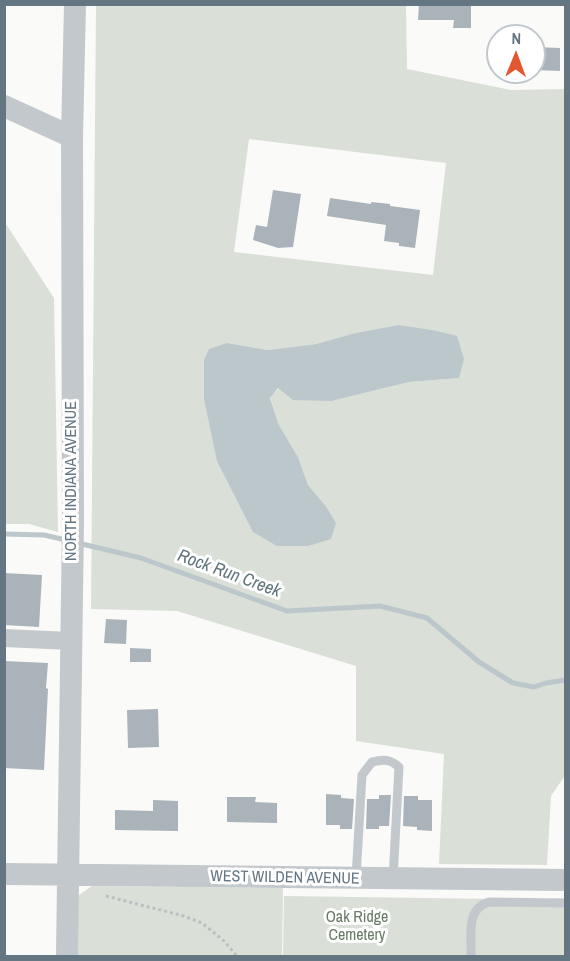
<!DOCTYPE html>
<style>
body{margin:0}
#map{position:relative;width:570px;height:961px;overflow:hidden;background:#fafaf8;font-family:"Archivo Narrow",sans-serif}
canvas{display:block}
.frame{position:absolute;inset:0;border:6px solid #657683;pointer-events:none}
.north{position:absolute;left:486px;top:24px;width:60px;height:60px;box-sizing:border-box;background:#fff;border:2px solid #c1c8cd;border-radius:50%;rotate:1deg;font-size:16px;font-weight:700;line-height:24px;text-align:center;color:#657683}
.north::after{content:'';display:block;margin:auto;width:21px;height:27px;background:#e4572e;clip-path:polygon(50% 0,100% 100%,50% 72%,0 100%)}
</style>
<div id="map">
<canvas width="570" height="961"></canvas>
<div class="frame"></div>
<div class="north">N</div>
</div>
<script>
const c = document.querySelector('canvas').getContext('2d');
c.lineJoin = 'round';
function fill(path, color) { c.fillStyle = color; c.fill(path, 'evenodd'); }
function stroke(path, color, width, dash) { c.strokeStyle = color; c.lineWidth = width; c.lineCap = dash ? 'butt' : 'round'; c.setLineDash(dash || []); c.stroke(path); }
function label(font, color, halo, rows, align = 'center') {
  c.font = font + ' "Archivo Narrow",sans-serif'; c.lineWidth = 6; c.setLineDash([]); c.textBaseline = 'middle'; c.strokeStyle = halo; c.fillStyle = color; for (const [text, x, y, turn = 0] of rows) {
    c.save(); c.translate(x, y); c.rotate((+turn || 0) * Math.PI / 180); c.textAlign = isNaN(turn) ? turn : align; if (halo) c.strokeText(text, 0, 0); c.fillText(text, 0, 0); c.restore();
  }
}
const green = new Path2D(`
 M96,5H406L407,69L511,90L565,89L566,774L551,796L547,865L439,864L444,754L356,741V666L177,611L91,609ZM249,139L446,163L433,275L234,252ZM398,325L459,378L409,382L332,401L279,388L270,397L279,425L298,457L308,485L325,505L253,532L227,343L268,350L316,344L355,333Z
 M4,221L54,298L58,532L29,524H5Z
 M92,886L283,888L282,956H75L76,897Z
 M284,896L565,900V956H283Z`);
const water = new Path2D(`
 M398,325L432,330L457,336L464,359L459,378L409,382L332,401L293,400L278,388L270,398L279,425L298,457L308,485L325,505L336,523L331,539L308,546H277L253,532L217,461L204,399V360L209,349L227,343L268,350L316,344L355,333Z`);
const stream = new Path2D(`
 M4,534L44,535L66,540
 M78,543L141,558L287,611L380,606L427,618L479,662L513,683L534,687L546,683L566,680`);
const building = new Path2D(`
 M419,4H471V28H453L454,20H418Z
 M534,47L560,48V71L534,70Z
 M273,190L301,194L293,247L278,248L253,240L256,225L267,227Z
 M330,198L371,204V202L390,204V206L420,210L415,248L399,246V243L384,241L386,225L327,216Z
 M4,573L42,575L39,627L4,625Z
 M106,619L127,620L126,644L104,643Z
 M130,648L151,649V662H130Z
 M4,661L48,663L46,688L48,689L44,770L4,768Z
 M158,709L159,747L128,748L127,710Z
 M326,794L341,795V798L354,799L352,829H340V825H326Z
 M379,795H391L389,826H379V829H366L367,799H379Z
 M404,796H418V800H432V831L417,830V827L403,826Z
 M227,797H256L255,802L277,803V823L227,822Z
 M153,800L178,801V831L115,830V810L153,811Z`);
const path = new Path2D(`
 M106,896L184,916L202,923L224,941L237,956`);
const service = new Path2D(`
 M356,878L362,775L372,762C383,759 390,759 399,767L393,879
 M471,956C472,936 465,909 489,902L566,903`);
const minor = new Path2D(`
 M4,638L71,641`);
const tertiary = new Path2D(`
 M4,106L72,137
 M4,874L566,880
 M67,956L73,522L72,137L75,4`);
const streetNames = [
 ["NORTH INDIANA AVENUE",72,481,-90],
 ["WEST WILDEN AVENUE",285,878,1]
];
const parkNames = [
 ["Oak Ridge",357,918],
 ["Cemetery",357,936]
];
const waterNames = [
 ["Rock Run Creek",229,574,20]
];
fill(green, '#dadfd7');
fill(water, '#bbc7cb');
stroke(stream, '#bbc7cb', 5);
fill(building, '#aab3b9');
stroke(path, '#bbbfc2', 3, [3, 3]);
stroke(service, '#c3c8cc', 9);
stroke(minor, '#c3c8cc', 18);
stroke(tertiary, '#c3c8cc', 22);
label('16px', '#657683', '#fff', streetNames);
label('16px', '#687a64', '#fff', parkNames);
label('italic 18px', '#60757c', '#fff', waterNames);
</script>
